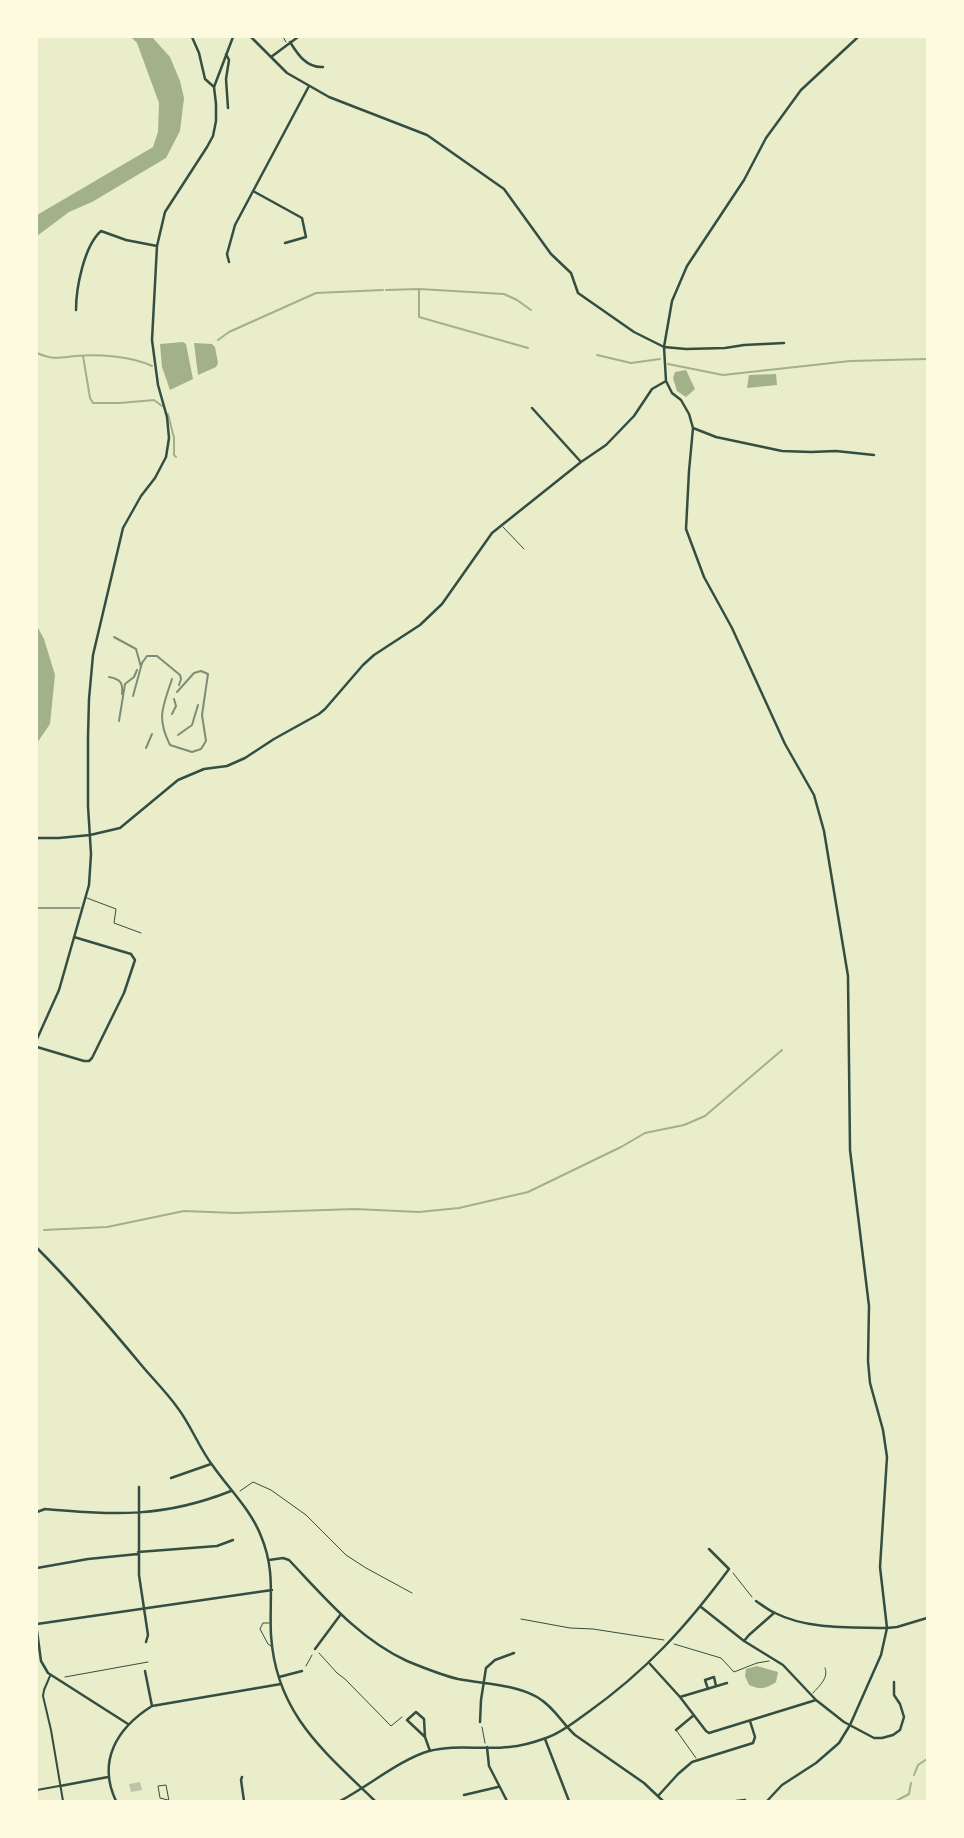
<!DOCTYPE html>
<style>
body{margin:0}
#map{position:relative;width:964px;height:1838px;overflow:hidden;background:#e9edc9;font-family:"Work Sans",sans-serif}
canvas{display:block}
.frame{position:absolute;inset:0;border:38px solid #fefae0;pointer-events:none}
</style>
<div id="map">
<canvas width="964" height="1838"></canvas>
<div class="frame"></div>
</div>
<script>
const c = document.querySelector('canvas').getContext('2d');
c.lineJoin = 'round';
function fill(path, color) { c.fillStyle = color; c.fill(path, 'evenodd'); }
function stroke(path, color, width, dash) { c.strokeStyle = color; c.lineWidth = width; c.lineCap = dash ? 'butt' : 'round'; c.setLineDash(dash || []); c.stroke(path); }
const water = new Path2D(`
 M131,37H152L170,57L180,81L184,98L180,131L166,158L92,202L69,212L37,236V215L153,147L158,132L159,103L137,43Z
 M183,342L186,344L193,379L170,390L162,367L160,344Z
 M194,343L212,344L215,347L218,363L216,367L198,375Z
 M686,370L695,389L686,397L677,391L673,378L675,372Z
 M776,374L777,385L747,388L749,375Z
 M37,626L44,639L55,675L50,724L37,743Z
 M757,1666L778,1672L776,1682C766,1689 760,1690 749,1685L745,1676L746,1669Z`);
const stream = new Path2D(`
 M419,289V317L528,348
 M386,290L419,289L504,294L517,300L531,310
 M218,340L229,332L316,293L383,290
 M37,353C53,360 58,358 75,356C98,354 131,356 152,366
 M597,355L631,363L660,359
 M83,356L90,398L93,403H120L154,400L162,406
 M668,364L723,375L850,361L927,359
 M168,414L174,438V455L176,457
 M44,1230L107,1227L184,1211L235,1213L355,1209L419,1212L459,1208L528,1192L621,1147L645,1133L684,1125L705,1116L782,1050
 M914,1775L918,1765L927,1759
 M896,1801L909,1794L911,1783`);
const building = new Path2D(`
 M140,1782L142,1790L131,1792L129,1784Z`);
const path = new Path2D(`
 M240,1491L253,1482L271,1490L306,1515L346,1555L366,1568L412,1593
 M733,1573L752,1597
 M521,1619L570,1628L593,1629L664,1640
 M674,1644L721,1658L734,1672L757,1663L769,1661
 M319,1653L337,1673L345,1679L391,1726L402,1717
 M306,1666L312,1655
 M65,1677L148,1662
 M482,1727L485,1743`);
const service = new Path2D(`
 M283,37L286,42
 M503,527L524,549
 M87,898L116,909L114,923L141,933
 M37,908H80
 M269,1623H263L260,1629L268,1644L271,1646
 M813,1693C819,1686 829,1678 825,1668
 M676,1730L696,1758
 M168,1800L160,1798L158,1786L166,1785L169,1801`);
const pedestrian = new Path2D(`
 M50,1676L44,1690L43,1696L51,1730L63,1801
 M37,1790L59,1786`);
const minor = new Path2D(`
 M192,37L199,53L205,79L214,87
 M251,37L287,73L329,97L427,135L504,189L551,254L571,273L578,293L634,332L664,347L686,349L725,348L744,345L784,343
 M290,42C298,55 307,68 323,67
 M226,54L229,60L226,79L228,108
 M271,57L298,37
 M253,191L302,218L306,237L285,243
 M229,262L227,254L235,225L309,86
 M76,310C76,288 84,246 101,231L126,240L157,246
 M532,408L581,462
 M693,428L716,437L782,451L811,452L836,451L874,455
 M37,838H59L90,835L120,828L178,780L204,769L227,766L245,758L274,739L319,714L325,709L363,665L374,655L420,625L442,604L492,533L581,462L606,445L634,416L652,389L666,381
 M37,1039L59,990L89,885L91,854L88,806V737L89,699L93,655L123,528L141,496L155,478L166,457L169,438L167,417L158,385L152,340L157,246L165,212L207,147L213,136L216,121V104L214,87L233,37
 M37,1047L84,1061H89L92,1058L124,993L135,960L131,954L74,937
 M37,1248C74,1285 109,1326 143,1367C154,1380 167,1393 177,1407C191,1425 199,1448 213,1466C229,1489 251,1510 261,1536C276,1572 269,1599 271,1635C276,1714 324,1751 375,1801
 M171,1478L211,1464
 M139,1487V1575L148,1635L146,1642
 M37,1512L45,1509C116,1515 163,1518 231,1491
 M138,1552L217,1546L233,1540
 M269,1560L283,1558L289,1560C325,1598 359,1639 407,1661C424,1668 441,1675 458,1679C484,1684 514,1684 537,1697C553,1706 562,1723 575,1735L644,1783L663,1801
 M37,1568L88,1559L138,1554
 M756,1601C762,1605 768,1610 775,1613C809,1630 850,1627 887,1628L880,1567L887,1457L883,1430L870,1383L868,1361L869,1306L850,1150L848,976L824,831L814,795L785,744L732,628L704,577L686,529L689,471L693,428L689,414L681,400L672,393L666,381L664,347L672,301L687,266L744,180L766,138L801,90L858,37
 M701,1607L744,1641L783,1665L816,1700L844,1722L874,1738H882L893,1735L900,1730L904,1717L900,1704L894,1695V1682
 M37,1624L272,1590
 M37,1631L41,1661L48,1673L128,1724
 M744,1641L749,1635L774,1613
 M315,1649L341,1614
 M650,1664L680,1697L706,1731L709,1733L816,1700
 M145,1671L152,1706
 M279,1677L302,1671
 M708,1689L705,1680L714,1677L716,1686
 M680,1697L727,1683
 M480,1722L481,1700L486,1668L495,1660L514,1653
 M676,1730L694,1715
 M425,1737L407,1720L416,1712L424,1719L425,1737L430,1751
 M545,1739L569,1801
 M487,1747L489,1766L507,1801
 M242,1777L241,1780L244,1801
 M60,1786L108,1777
 M464,1795L498,1787
 M658,1796L678,1774L692,1762L753,1743L755,1737L750,1721
 M116,1801C97,1761 117,1728 152,1706L281,1684
 M340,1801C367,1787 401,1759 429,1751C455,1744 482,1750 509,1747C521,1746 535,1742 546,1738C561,1733 574,1722 587,1713C646,1671 686,1627 729,1569L709,1549
 M736,1801L745,1800`);
const tertiary = new Path2D(`
 M767,1801L782,1785L816,1763L839,1743L850,1725L881,1655L887,1628L897,1627L927,1618`);
const rail = new Path2D(`
 M114,637L136,649L141,667
 M109,677C121,679 123,683 122,694
 M172,679C163,707 156,717 170,745L192,752L201,749L206,741L202,715L208,674L201,671L194,673L177,692
 M133,696L142,663L147,656H157L180,675L181,679L179,685
 M172,714L176,706L174,699
 M119,721L125,684L134,677L137,670
 M178,735L192,725L198,705
 M146,748L152,734`);
fill(water, '#a3b18a');
stroke(stream, '#a3b18a', 2);
fill(building, '#bcc5a7');
stroke(path, '#344e41', 1);
stroke(service, '#344e41', 1);
stroke(pedestrian, '#344e41', 2);
stroke(minor, '#344e41', 2.5);
stroke(tertiary, '#344e41', 2.5);
stroke(rail, '#7c8e77', 2);
</script>
